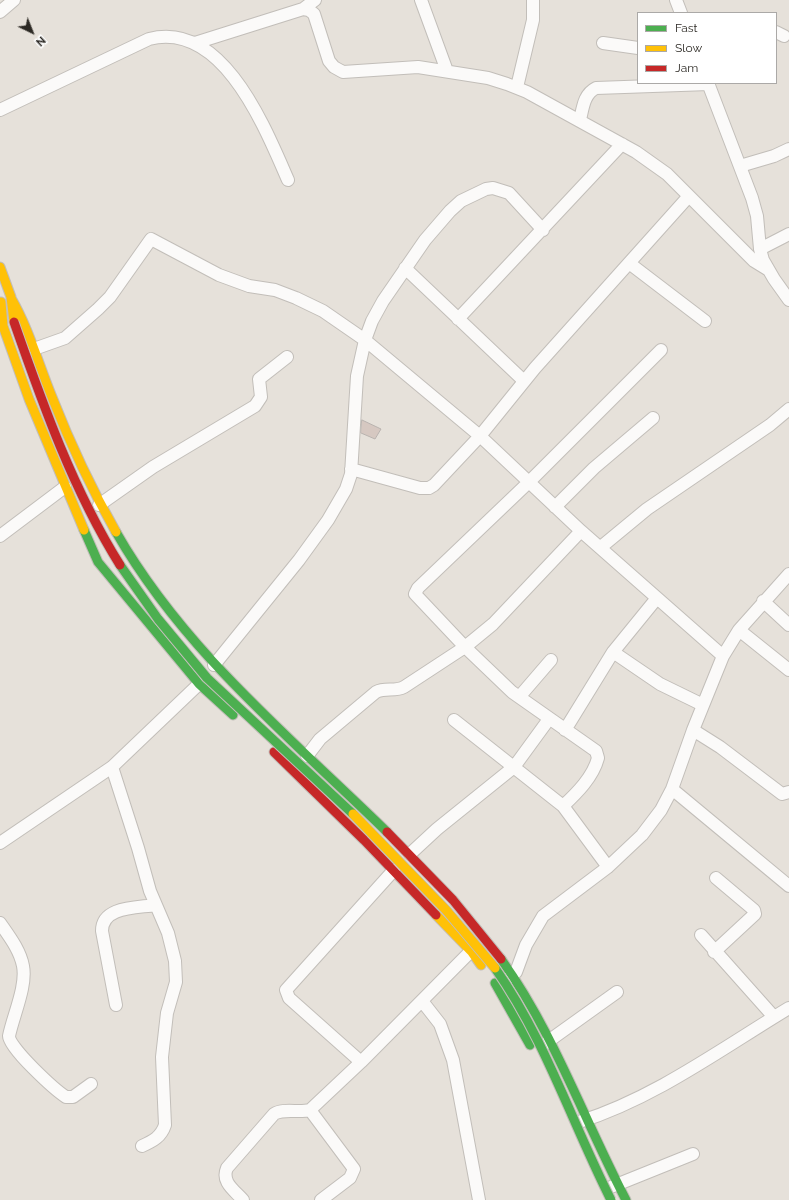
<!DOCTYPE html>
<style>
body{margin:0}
#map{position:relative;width:789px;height:1200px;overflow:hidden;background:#e6e1da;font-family:Raleway,sans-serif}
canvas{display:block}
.legend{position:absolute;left:637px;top:12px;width:140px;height:72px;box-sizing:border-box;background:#fff;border:1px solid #aba9a7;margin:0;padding:5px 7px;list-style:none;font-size:12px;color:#2c2924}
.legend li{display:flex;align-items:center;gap:8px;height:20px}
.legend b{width:20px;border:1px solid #aba9a7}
.north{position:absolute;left:12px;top:12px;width:40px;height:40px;-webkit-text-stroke:3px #fff;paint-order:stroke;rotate:137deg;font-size:11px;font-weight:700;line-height:16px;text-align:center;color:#2c2924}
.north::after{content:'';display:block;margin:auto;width:14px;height:18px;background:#2c2924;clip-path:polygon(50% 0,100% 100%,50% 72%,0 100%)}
</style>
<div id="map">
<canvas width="789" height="1200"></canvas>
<ul class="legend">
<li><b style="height:5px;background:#4caf50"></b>Fast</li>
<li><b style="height:5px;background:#ffc107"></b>Slow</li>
<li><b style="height:5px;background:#c62828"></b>Jam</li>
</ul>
<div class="north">N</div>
</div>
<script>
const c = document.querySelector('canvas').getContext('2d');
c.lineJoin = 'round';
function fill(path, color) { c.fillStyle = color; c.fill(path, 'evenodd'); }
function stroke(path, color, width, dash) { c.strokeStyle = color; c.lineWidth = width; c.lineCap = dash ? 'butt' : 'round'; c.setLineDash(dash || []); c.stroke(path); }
const building = new Path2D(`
 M362,420L381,429L375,439L361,433Z`);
const street = new Path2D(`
 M421,0L447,71
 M676,0L681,13
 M303,9L315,0
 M0,12L14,0
 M776,32L784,36
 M195,43L303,9L309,10L314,14L329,61L334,67L343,72L418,67L488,78L507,84L527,92L636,152L667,174L754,261L767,269
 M603,43L638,48
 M708,83L752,198L757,216L760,249L763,260L774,279L789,300
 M517,87L533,20V0
 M0,110L149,39C223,20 265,128 288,180
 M580,120C583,107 584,94 596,88L709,84
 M740,166L774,156L789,149
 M760,249L789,234
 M629,263L705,321
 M405,268L524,381
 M458,319L622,144
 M34,349L65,338L98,309L110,297L151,239L219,275L249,286L275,290L296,298L323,311L365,340L480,436L581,531L723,656
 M351,469L420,488H429L434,485L480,436L535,368L689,196
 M99,505L153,467L255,406L261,397L259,379L287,357
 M555,507L594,468L653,418
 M0,536L65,487
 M601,547L647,509L770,425L789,409
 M763,601L789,625
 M739,630L789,670
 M613,652L660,684L703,705
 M214,665L299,560L328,520L346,489L351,474L357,376L365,340L372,321L383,301L425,240L450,211L461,201L486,189L493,188L509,193L543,230
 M520,696L551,660
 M454,720L563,806L608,867
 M565,730L613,652L657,598
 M693,730L720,747L782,794L789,792
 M307,756L320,739L376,692C385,687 395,692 404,687L465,647L493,624L581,531
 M112,767L138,848L150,891L168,933L175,961L176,982L167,1013L162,1057L165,1125C161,1137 153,1141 142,1146
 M672,789L789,886
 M563,806C577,793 593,777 598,758L596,751L512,692L465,647L415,594L418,588L529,482L661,350
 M0,843L112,767L199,684
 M410,854L437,829L514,767L549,719
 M0,923C9,936 20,950 23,966C27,986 13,1016 9,1036C9,1048 55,1090 66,1097H73L91,1084
 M701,935L774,1017
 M714,952L755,914L754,910L716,878
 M506,980L516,972L526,945L543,916L608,867L642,835L661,810L672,789L693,730L723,656L739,630L789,574
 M422,1001L440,1024L453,1060L479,1200
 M116,1005L102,931C102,906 137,908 155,905
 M543,1045L617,992
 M361,1062L289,998L286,990L394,870
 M310,1110L354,1169L350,1178L321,1200
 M579,1122C655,1098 721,1049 789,1008
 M611,1187L693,1154
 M243,1200C234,1190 221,1182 227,1168L274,1114C283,1108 299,1113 310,1110L361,1062L471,951`);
const fast = new Path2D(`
 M84,530L98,562L199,684L233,715
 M116,532C184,651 290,737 387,832
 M501,959C554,1033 584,1120 626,1200
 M495,983L530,1045`);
const slow = new Path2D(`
 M0,267L11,297L14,322
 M11,298C29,329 38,363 52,397C70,443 91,488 116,532
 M1,302L3,326L29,399L84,530
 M436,915L471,951L481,965`);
const jam = new Path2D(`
 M274,752L364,840L436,915
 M387,832L453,900L501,959`);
const fastBridge = new Path2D(`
 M120,565L158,619L207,678L353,814
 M495,968C545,1039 572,1123 611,1200`);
const slowBridge = new Path2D(`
 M353,814L446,910L495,968`);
const jamBridge = new Path2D(`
 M14,322C43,405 73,490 120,565`);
fill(building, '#d6c8c1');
stroke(building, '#b9b3af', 1);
stroke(street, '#c2beb9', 14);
stroke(fast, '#c2beb9', 11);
stroke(slow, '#c2beb9', 11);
stroke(jam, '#c2beb9', 11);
stroke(street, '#fbfaf9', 12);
stroke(fast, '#4caf50', 9);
stroke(slow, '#ffc107', 9);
stroke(jam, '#c62828', 9);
stroke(fastBridge, '#c2beb9', 11, []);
stroke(slowBridge, '#c2beb9', 11, []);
stroke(jamBridge, '#c2beb9', 11, []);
stroke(fastBridge, '#4caf50', 9);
stroke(slowBridge, '#ffc107', 9);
stroke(jamBridge, '#c62828', 9);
</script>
